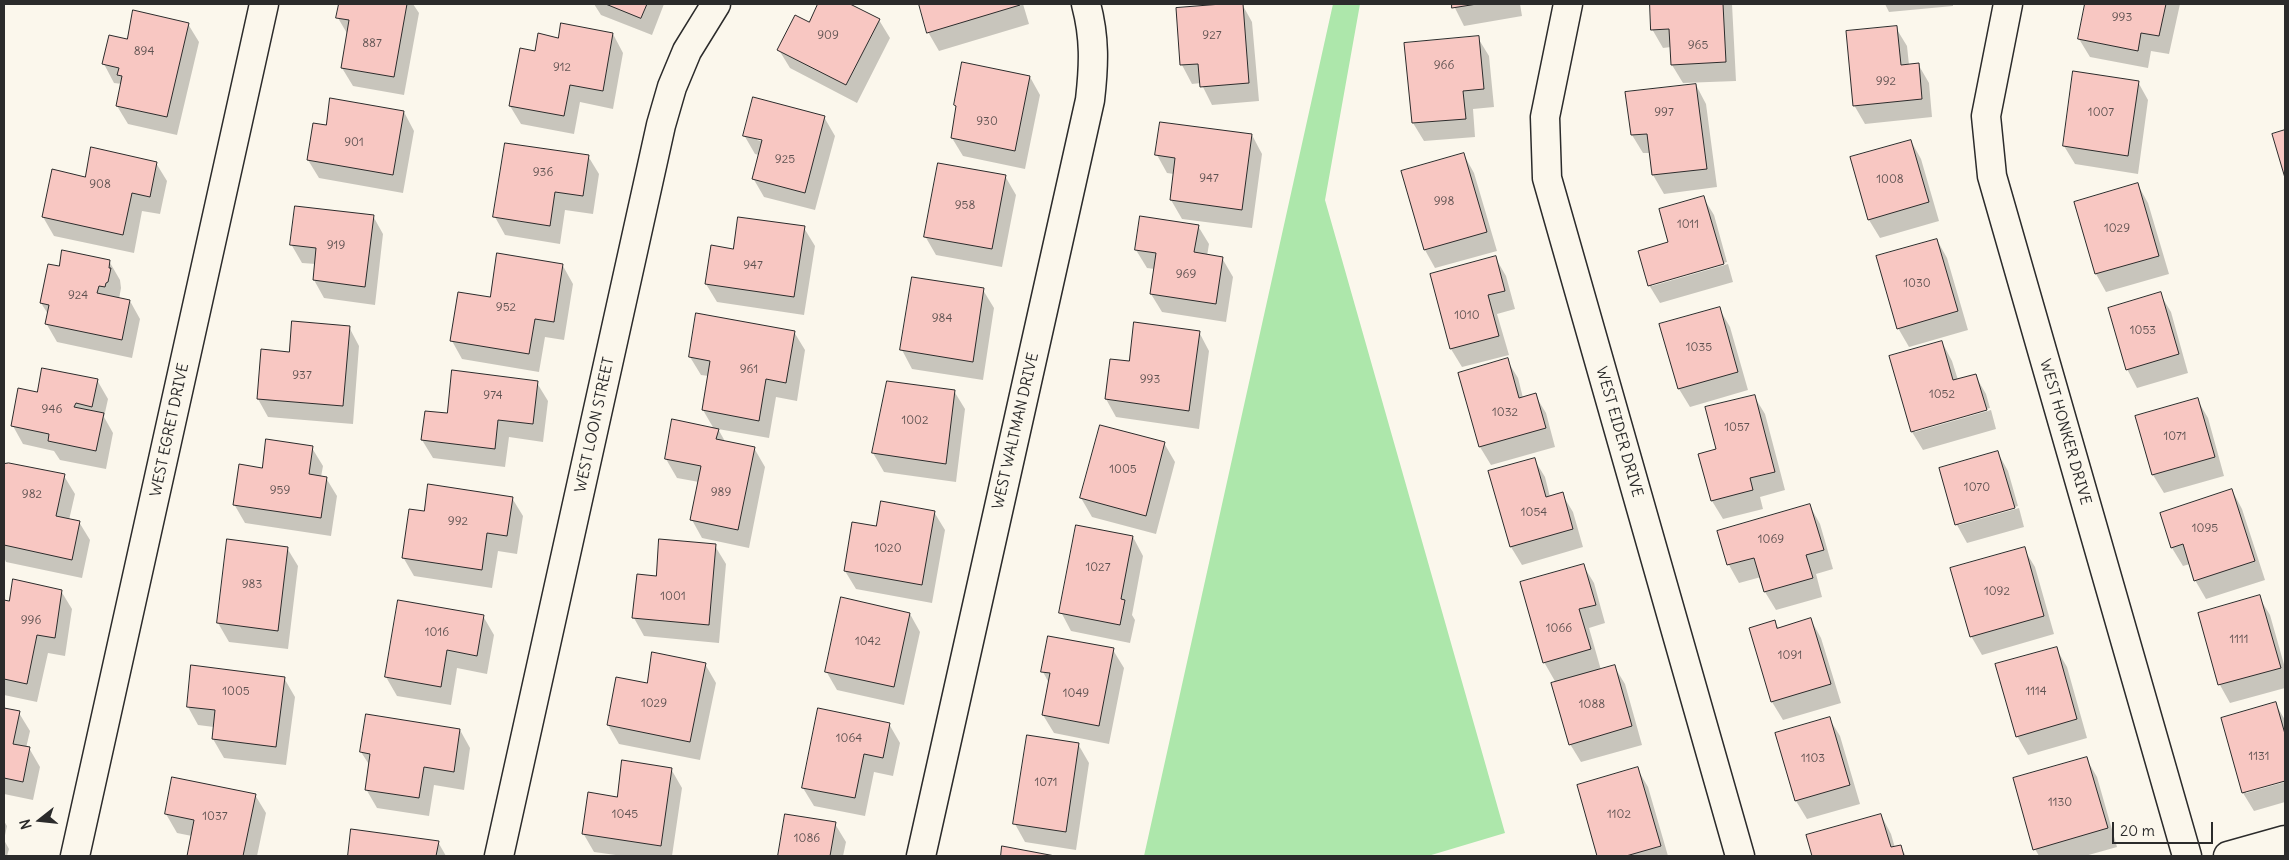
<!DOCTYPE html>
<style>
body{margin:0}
#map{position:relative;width:2289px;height:860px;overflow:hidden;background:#fbf7ec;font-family:Delius,sans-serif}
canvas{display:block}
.frame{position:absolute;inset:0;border:5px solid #2b2b2b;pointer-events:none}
.north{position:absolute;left:15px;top:795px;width:50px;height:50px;-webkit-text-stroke:4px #fbf7ec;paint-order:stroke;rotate:254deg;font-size:14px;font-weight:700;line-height:20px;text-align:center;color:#2b2b2b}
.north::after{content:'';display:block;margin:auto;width:18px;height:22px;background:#2b2b2b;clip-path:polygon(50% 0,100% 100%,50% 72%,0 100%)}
.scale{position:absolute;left:2112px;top:822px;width:101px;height:22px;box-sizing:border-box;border:2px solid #2b2b2b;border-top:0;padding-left:6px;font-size:15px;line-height:18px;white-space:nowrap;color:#2b2b2b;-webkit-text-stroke:4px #fbf7ec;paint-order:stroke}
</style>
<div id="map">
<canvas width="2289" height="860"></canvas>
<div class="frame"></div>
<div class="north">N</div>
<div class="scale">20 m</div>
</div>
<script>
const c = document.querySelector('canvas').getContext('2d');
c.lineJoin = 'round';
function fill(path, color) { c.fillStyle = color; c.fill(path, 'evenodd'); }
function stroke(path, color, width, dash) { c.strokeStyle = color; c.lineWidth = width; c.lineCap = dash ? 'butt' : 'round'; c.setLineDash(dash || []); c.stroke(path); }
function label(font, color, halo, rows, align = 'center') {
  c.font = font + ' Delius,sans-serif'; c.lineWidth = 4.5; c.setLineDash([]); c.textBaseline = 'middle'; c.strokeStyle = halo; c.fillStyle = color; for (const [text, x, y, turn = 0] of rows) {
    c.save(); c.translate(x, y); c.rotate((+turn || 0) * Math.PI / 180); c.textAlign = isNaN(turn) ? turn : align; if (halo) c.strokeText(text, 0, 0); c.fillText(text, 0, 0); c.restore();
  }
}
const green = new Path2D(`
 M1333,4H1360L1325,200L1505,833L1428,856H1144Z`);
const shadow = new Path2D(`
 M340,4H413L419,13L404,95L353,86L342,68L348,35L338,18Z
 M594,4H664L652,35L601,15Z
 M820,4H848L879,20L890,38L857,103L790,68L779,50L809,24Z
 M920,4H1023L1029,24L939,51L928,32Z
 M1242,4L1252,22L1259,101L1212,105L1201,83L1192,84L1182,65L1177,9Z
 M1453,4H1520L1522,16L1464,26Z
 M1651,4H1732L1736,81L1683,83L1672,65L1671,47L1663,48L1652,29Z
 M1885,4H1953V6L1889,12Z
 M2086,4H2180L2169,54L2151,51L2148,68L2090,57L2079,39Z
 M188,24L199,42L177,135L128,124L117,106L122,84L114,83L104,64L128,41Z
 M1896,28L1907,46L1909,65L1918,64L1929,83L1932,117L1865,124L1854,105Z
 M613,34L623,53L613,109L580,102L574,134L521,124L510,106L536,52L559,39Z
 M1478,38L1489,56L1494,107L1473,109L1475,137L1424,141L1413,123Z
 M1030,77L1040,95L1025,169L963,156L952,138L957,109L955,105Z
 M2138,82L2148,100L2138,174L2075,164L2064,146Z
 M1696,85L1706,104L1717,187L1664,194L1653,175L1650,153H1643L1632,135L1627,93Z
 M404,112L414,131L403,193L319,178L308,160L327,127Z
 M824,117L835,136L815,210L764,197L753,178L759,155L755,154L744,135ZM757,138L768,141L767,143L757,140Z
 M1252,135L1262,154L1252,228L1182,219L1171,200L1174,174L1167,173L1157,155Z
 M1911,141L1921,159L1939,221L1880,238L1869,220Z
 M1464,155L1474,173L1497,251L1435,268L1425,250Z
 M588,156L599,174L593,214L565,210L560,244L505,235L495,217Z
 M156,163L167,181L160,214L142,211L134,253L54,236L43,217L53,171L86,178Z
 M1005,176L1016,195L1002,267L936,255L925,236Z
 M2138,185L2148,203L2169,274L2106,292L2096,274Z
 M1703,197L1714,215L1727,262L1652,283V286L1728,264L1733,282L1660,303L1649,285L1670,243Z
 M373,216L383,234L375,305L324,298L314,280L316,264L302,263L291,244Z
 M1198,226L1209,244L1207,256L1222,258L1233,277L1226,322L1162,312L1151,294L1155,269L1147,268L1136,250Z
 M804,228L815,246L804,315L717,302L706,284Z
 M1937,240L1947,258L1968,330L1909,347L1898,328Z
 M1495,257L1506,276L1515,309L1497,314L1509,355L1462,367L1451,349L1431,275Z
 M109,261L120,280L121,288L119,299L130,301L140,319L132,358L57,342L46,323L48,314L41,303L60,268Z
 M563,266L573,284L564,340L545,337L539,372L462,359L452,341L491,298Z
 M983,290L994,308L983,380L912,369L902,350Z
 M2160,294L2171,312L2188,373L2137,388L2127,369Z
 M1719,308L1730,327L1748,390L1690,407L1679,389Z
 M349,327L359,346L353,424L268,417L258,399L290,353Z
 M794,332L805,350L797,401L776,397L769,438L718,429L726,443L754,448L765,467L749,548L702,538L692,520L699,482L677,478L666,459L714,429L703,410L709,376L701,375L690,357Z
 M1199,332L1209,351L1199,429L1116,417L1106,399L1130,363Z
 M1942,342L1952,361L1958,380L1975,375L1986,394L1990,408L1915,430V432L1991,410L1996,429L1923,450L1912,432Z
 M1507,360L1518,378L1523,398L1535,395L1546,413L1555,447L1491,465L1480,447L1459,374Z
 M97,380L108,399L104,417L113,433L106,469L60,460L54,451L23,444L13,426L38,393Z
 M537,383L548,401L543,442L509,437L505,467L433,458L422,440Z
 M954,391L965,409L956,482L884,472L873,453Z
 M1754,396L1765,414L1785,490L1760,497L1763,509L1723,519L1712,501L1699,455L1718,450Z
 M2197,399L2208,418L2224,476L2164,493L2153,475L2137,416Z
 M1164,443L1175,462L1156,534L1092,517L1081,498Z
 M312,448L323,466L321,477L326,478L337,496L331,536L245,523L234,504L263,469Z
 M1998,453L2008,471L2018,506L1959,523V525L2019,508L2024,527L1967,543L1957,525L1941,469Z
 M1534,459L1545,477L1550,497L1562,494L1573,512L1583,547L1522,565L1511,547Z
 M10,464L64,476L75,494L69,520L79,522L90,540L82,578L6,562L4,557V466Z
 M2232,490L2242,509L2265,580L2206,599L2195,580L2190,564L2183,566L2172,548L2161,513Z
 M512,498L523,516L517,554L498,551L492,588L414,576L403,557Z
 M1810,506L1820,524L1833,569L1816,574L1822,597L1776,610L1765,592L1761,577L1739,583L1729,565L1719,532Z
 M934,512L945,530L932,603L856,589L845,571L877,528Z
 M1133,537L1143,556L1132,615L1135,620L1130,643L1071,631L1061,612Z
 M715,546L726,564L719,643L644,636L634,618L657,577Z
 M287,548L298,566L288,649L229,642L218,623Z
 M2024,549L2035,567L2054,634L1982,655L1971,636Z
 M1583,565L1594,583L1605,623L1589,628L1601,670L1614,666L1625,684L1642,745L1581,762L1570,744L1556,683L1544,662Z
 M61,591L72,609L65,656L48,653L37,702L4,695V602L10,603Z
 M2259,597L2270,615L2285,668V688L2230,703L2220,685L2199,614Z
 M910,614L920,632L904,705L837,690L826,671Z
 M483,616L494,635L487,674L457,668L451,705L397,696L386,677Z
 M1811,620L1821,638L1841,703L1783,720L1772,702L1750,629L1774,621L1779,629Z
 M2056,648L2067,667L2087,738L2028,755L2017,736Z
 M1113,650L1124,668L1109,744L1054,733L1043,715L1049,683L1043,672Z
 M705,664L716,683L700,760L619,744L608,725L617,678L648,684Z
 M284,678L295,697L286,765L224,758L213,739L214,727L198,725L188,707Z
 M2275,703L2285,720V780L2246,791V793L2285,782V802L2254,811L2243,793L2222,719Z
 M4,709L19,713L30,731L26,748H29L40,767L33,800L4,794Z
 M1829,718L1840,736L1860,804L1807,819L1796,801L1777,733Z
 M889,724L900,743L893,776L874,772L865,816L814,806L803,788Z
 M460,730L470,748L464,790L434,785L429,816L377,808L366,789L370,766L361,752Z
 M1078,744L1089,763L1076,850L1025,842L1015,824Z
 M2086,758L2097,777L2117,847L2085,856H2039L2035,849Z
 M1637,768L1648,787L1668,856H1599L1578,785Z
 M671,769L682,788L672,856H623L594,852L583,833L618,798Z
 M255,795L266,813L257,856H188L192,836L177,833L166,814Z
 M1881,815L1891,834L1895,848L1900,846L1906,856H1813L1808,836Z
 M786,816L835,824L846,842L843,856H779Z
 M4,821L7,826L4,840L9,849L7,856H4Z
 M352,831L438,842L446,856H349Z`);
const building = new Path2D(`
 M339,4H407L394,77L341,68L349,20L336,18Z
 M606,4H647L641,18Z
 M818,4H850L880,19L846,85L777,50L795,15L809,22Z
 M919,4H1019L1020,5L927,33Z
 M1222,4H1243L1249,83L1200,87L1198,64L1180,65L1176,8Z
 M1452,4H1477L1452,8Z
 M1650,4H1723L1726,62L1671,65L1669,29L1651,30Z
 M2085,4H2166L2159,36L2141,33L2138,51L2078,39Z
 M133,10L189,23L167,117L116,106L122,76L117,75L119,68L102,64L109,35L127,39Z
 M561,23L613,33L603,91L570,85L564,116L509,106L520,48L535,51L538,33L558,38Z
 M1897,26L1901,65L1919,63L1922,99L1853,106L1846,31Z
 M1479,36L1484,89L1463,91L1466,119L1412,123L1404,43Z
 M962,62L1030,76L1015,151L951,138L956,106L954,105Z
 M2073,71L2139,81L2128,156L2063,146Z
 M1696,84L1707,169L1652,175L1647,134L1631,135L1625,92Z
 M753,97L825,116L805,193L752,179L762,140L743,136Z
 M330,98L404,111L393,175L307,160L313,123L326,125Z
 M1160,122L1252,134L1242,210L1170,200L1175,158L1155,155Z
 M2285,130V178L2272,134Z
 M1911,140L1929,202L1868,220L1850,157Z
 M505,143L589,155L583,196L555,192L550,226L493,217Z
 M91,147L157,162L150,197L132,193L123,235L42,217L52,169L85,177Z
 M1464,153L1487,232L1424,250L1401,171Z
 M938,163L1006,175L992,249L924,237Z
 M2138,183L2159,256L2095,274L2074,202Z
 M1704,196L1724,264L1648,286L1638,251L1668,242L1659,209Z
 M295,206L374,215L365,287L313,280L316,248L290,245Z
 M1140,216L1199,225L1194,252L1223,257L1216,304L1150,294L1156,253L1135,250Z
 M738,217L805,226L794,297L705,284L711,245L733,249Z
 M1937,239L1958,311L1897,329L1876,256Z
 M62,250L110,260L109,268H111L108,282L106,283L105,287L99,286L97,293L130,300L122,340L45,324L49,305L40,303L48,264L59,266Z
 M497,253L563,264L554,322L535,319L529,354L450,341L458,292L490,297Z
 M1496,256L1505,291L1488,295L1499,336L1450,349L1430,274Z
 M912,277L984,288L973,362L900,350Z
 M2161,292L2179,354L2126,370L2108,308Z
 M1720,307L1738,372L1678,389L1659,324Z
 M696,313L795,331L786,383L766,379L759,421L702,410L710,361L689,357Z
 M292,321L350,326L343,406L257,399L261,349L289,352Z
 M1134,322L1200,331L1189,411L1105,399L1110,359L1129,361Z
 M1942,341L1953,380L1976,374L1987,410L1911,432L1889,356Z
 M1508,358L1519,398L1536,393L1546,428L1479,447L1458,373Z
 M42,368L98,379L92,407L76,403L74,407L104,413L96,451L48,441L49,434L11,426L18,388L37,392Z
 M452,370L538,381L533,424L498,420L495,449L421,440L425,411L447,413Z
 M887,381L955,390L946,464L872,453Z
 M1755,395L1775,472L1750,478L1753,490L1711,501L1698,454L1716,449L1705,407Z
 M2198,398L2215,457L2152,475L2135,416Z
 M672,419L719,429L716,439L755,447L738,530L690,520L701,466L665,459Z
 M1100,425L1165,442L1146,516L1080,498Z
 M266,439L313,446L309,474L327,477L321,518L233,505L239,464L262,468Z
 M1998,451L2015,508L1955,525L1939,468Z
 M1535,458L1546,497L1563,492L1573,529L1510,547L1488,471Z
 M9,463L65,474L56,516L80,521L72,560L4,545V464Z
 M428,484L513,497L507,536L487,533L482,570L402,558L409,509L424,511Z
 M2232,489L2255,561L2194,581L2183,544L2171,548L2160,513Z
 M881,501L935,511L922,585L844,571L852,522L876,526Z
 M1810,504L1824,550L1806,555L1813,578L1764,592L1754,558L1727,565L1717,531Z
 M1076,525L1133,536L1121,599L1125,600L1120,625L1059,613Z
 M227,539L288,547L278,631L217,623Z
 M659,539L716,544L709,625L632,618L637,574L656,576Z
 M2025,547L2044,616L1970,637L1950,568Z
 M1584,564L1596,605L1579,609L1591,649L1543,663L1520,582Z
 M13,579L62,590L55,638L37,635L27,684L4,679V600L9,601Z
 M2260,595L2281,668L2218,685L2198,613Z
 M841,597L910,613L894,687L825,672Z
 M398,600L484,615L477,656L447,650L441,687L385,677Z
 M1811,618L1831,684L1771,702L1749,628L1775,620L1777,628Z
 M1048,636L1114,648L1099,726L1042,715L1050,673L1041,672Z
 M2057,647L2077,719L2016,737L1995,664Z
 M652,652L706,663L690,742L607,725L616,677L647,683Z
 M191,665L285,677L276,747L212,739L215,710L187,707Z
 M1615,665L1632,726L1569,745L1551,683Z
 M2276,702L2285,734V781L2242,793L2221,718Z
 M4,708L20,711L13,744L30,747L23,782L4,778Z
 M818,708L890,723L883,758L864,754L855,798L802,788Z
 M366,714L460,729L454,772L424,767L419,798L365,790L370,754L360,752Z
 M1830,717L1850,785L1795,801L1775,733Z
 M1027,735L1079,743L1066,832L1013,824Z
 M2087,757L2108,828L2033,850L2013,778Z
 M622,760L672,768L661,846L582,834L588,792L617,797Z
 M1638,767L1661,846L1626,856H1597L1577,785Z
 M172,777L256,794L243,856H187L194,820L165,814Z
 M785,814L836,822L830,856H778Z
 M1881,814L1891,847L1901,845L1904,856H1812L1806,835Z
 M351,829L439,841L436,856H348Z
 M1002,846L1055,856H1001Z`);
const minor = new Path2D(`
 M1568,4L1545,117L1547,178L1740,856
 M2008,4L1986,116L1992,176L2187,856
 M75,856L264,4
 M499,856L661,125L672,87L687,51L716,4
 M921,856L1090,100C1094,65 1095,38 1086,4
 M2228,856L2285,840`);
const numberNames = [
 ["993",2122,18],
 ["909",828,36],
 ["927",1212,36],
 ["887",372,44],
 ["965",1698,46],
 ["894",144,52],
 ["966",1444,66],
 ["912",562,68],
 ["992",1886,82],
 ["997",1664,113],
 ["1007",2101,113],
 ["930",987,122],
 ["901",354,143],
 ["925",785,160],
 ["936",543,173],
 ["947",1209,179],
 ["1008",1890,180],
 ["908",100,185],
 ["998",1444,202],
 ["958",965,206],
 ["1011",1688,225],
 ["1029",2117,229],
 ["919",336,246],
 ["947",753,266],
 ["969",1186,275],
 ["1030",1917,284],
 ["924",78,296],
 ["952",506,308],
 ["1010",1467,316],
 ["984",942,319],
 ["1053",2143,331],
 ["1035",1699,348],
 ["961",749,370],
 ["937",302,376],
 ["993",1150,380],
 ["1052",1942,395],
 ["974",493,396],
 ["946",52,410],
 ["1032",1505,413],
 ["1002",915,421],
 ["1057",1737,428],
 ["1071",2175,437],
 ["1005",1123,470],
 ["1070",1977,488],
 ["959",280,491],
 ["989",721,493],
 ["982",32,495],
 ["1054",1534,513],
 ["992",458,522],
 ["1095",2205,529],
 ["1069",1771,540],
 ["1020",888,549],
 ["1027",1098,568],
 ["983",252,585],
 ["1092",1997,592],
 ["1001",673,597],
 ["996",31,621],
 ["1066",1559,629],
 ["1016",437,633],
 ["1111",2239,640],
 ["1042",868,642],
 ["1091",1790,656],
 ["1005",236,692],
 ["1114",2036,692],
 ["1049",1076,694],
 ["1029",654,704],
 ["1088",1592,705],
 ["1064",849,739],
 ["1131",2259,757],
 ["1103",1813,759],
 ["1071",1046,783],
 ["1130",2060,803],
 ["1045",625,815],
 ["1102",1619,815],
 ["1037",215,817],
 ["1086",807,839]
];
const streetNames = [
 ["WEST LOON STREET",595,425,-78],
 ["WEST EGRET DRIVE",170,430,-78],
 ["WEST WALTMAN DRIVE",1016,431,-77],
 ["WEST EIDER DRIVE",1619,432,74],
 ["WEST HONKER DRIVE",2065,432,74]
];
fill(green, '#ade7ab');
fill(shadow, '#0003');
fill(building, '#f8c7c2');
stroke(building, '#2b2b2b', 1);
stroke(minor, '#2b2b2b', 31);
stroke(minor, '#fbf7ec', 28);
label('12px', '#5e5251', null, numberNames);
label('15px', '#2b2b2b', '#fbf7ec', streetNames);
</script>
